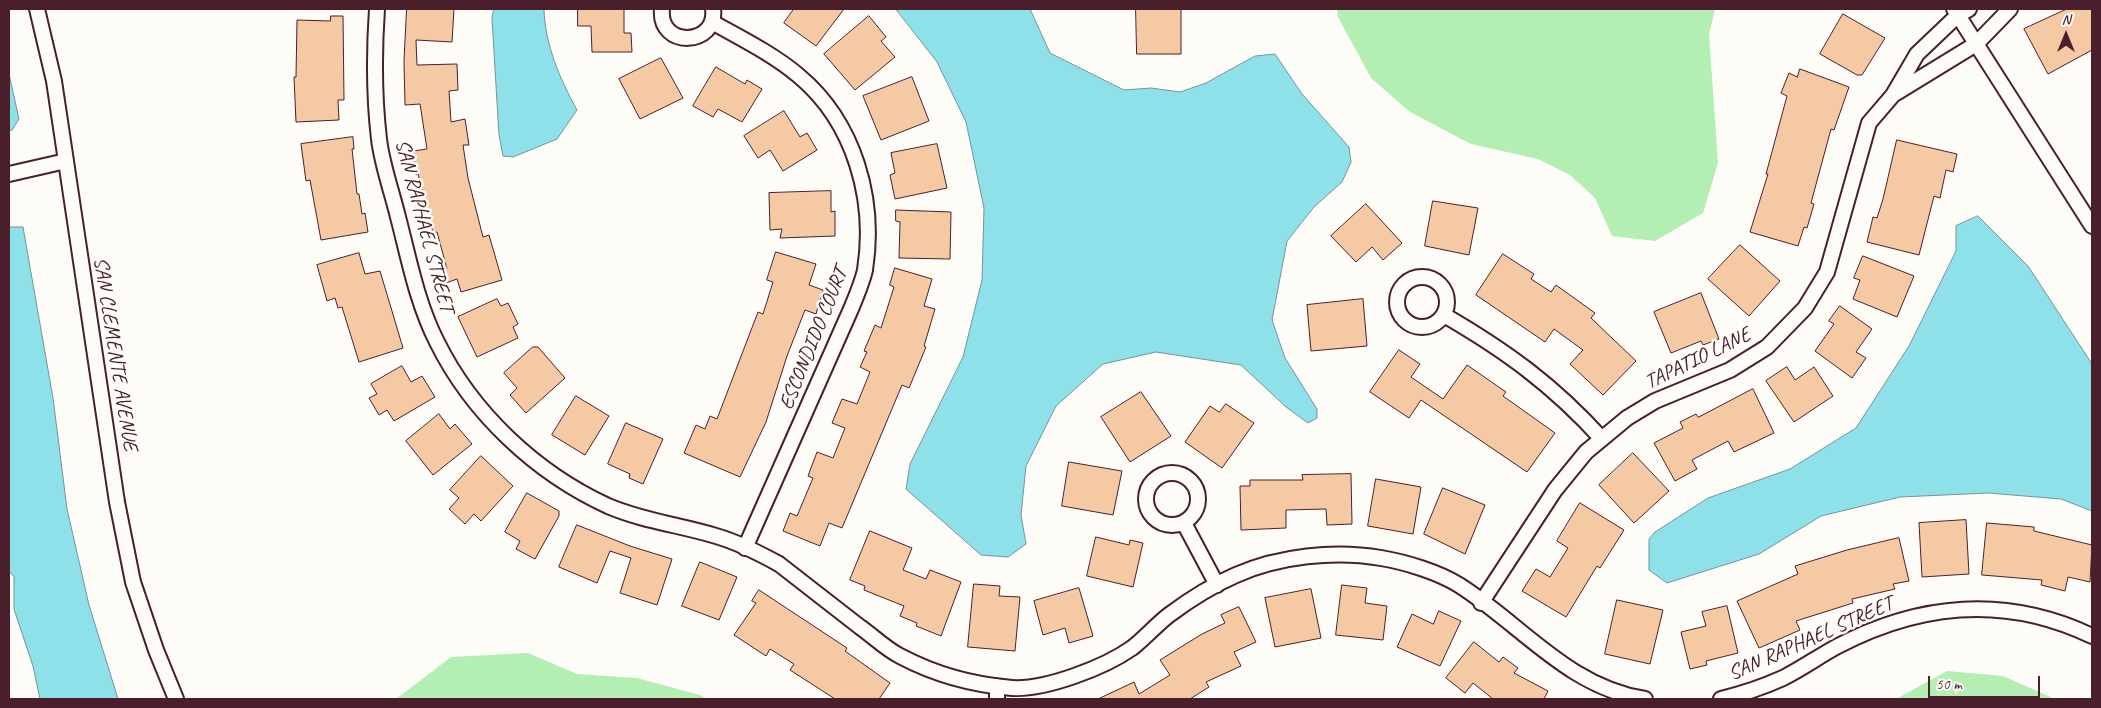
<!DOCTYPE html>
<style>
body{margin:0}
#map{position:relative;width:2101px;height:708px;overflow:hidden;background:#fdfcf7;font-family:Caveat,sans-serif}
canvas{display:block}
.frame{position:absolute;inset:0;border:10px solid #4a1f2b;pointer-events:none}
.north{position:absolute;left:2041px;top:10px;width:50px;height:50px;-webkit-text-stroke:4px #fdfcf7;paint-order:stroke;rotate:0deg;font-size:14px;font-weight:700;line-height:20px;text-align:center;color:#4a1f2b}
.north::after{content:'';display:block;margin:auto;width:18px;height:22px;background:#4a1f2b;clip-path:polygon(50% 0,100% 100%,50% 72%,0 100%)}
.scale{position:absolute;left:1928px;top:676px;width:112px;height:22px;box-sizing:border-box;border:2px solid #4a1f2b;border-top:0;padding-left:6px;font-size:15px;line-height:18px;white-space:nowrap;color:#4a1f2b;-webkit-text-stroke:4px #fdfcf7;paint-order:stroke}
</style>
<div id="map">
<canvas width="2101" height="708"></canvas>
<div class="frame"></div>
<div class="north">N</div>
<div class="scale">50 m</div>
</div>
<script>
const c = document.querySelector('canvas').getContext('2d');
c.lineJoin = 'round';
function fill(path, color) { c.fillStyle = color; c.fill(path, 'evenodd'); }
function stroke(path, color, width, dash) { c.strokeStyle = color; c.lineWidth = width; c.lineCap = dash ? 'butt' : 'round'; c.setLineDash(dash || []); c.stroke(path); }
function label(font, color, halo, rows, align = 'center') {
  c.font = font + ' Caveat,sans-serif'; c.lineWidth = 5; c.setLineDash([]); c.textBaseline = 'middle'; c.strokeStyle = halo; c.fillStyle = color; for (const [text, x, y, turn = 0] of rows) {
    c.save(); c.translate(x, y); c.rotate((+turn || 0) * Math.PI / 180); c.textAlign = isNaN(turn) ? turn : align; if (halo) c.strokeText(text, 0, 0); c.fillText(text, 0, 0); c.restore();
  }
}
const green = new Path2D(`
 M1337,9H1715L1709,34L1718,163L1703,213L1655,241L1612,236L1595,198L1570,175L1538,159L1471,144L1410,112L1371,78L1338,17Z
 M528,653L577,674L637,678L700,695L706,699H396L451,657Z
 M1947,671L2003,676L2055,699H1896Z`);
const water = new Path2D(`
 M494,9H544C545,45 560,79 577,110L557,139L513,157L503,156L499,135L492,19Z
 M896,9H1030L1050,53L1124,90L1151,88L1180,92L1206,83L1255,56L1275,54L1302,94L1349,147L1351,162L1342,182L1314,207L1287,241L1272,320L1285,358L1317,409V418L1308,423L1286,407L1241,365L1156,352L1103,364L1056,406L1026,466L1021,515L1026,544L1008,557L981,555L906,489L910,464L963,357L982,280L984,208L966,122L937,62Z
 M9,74L19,119L12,130L9,131Z
 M1978,216L2028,266L2092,364V511L2061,499L1988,493L1900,497L1821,516L1759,554L1667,583L1649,570V539L1655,532L1708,498L1790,469L1856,428L1909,346L1956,251V226Z
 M9,227H23L53,398L67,509L89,605L118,699H40L33,666L14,609V577L9,571Z`);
const building = new Path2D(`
 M407,9H454L452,42L416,40L417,65L457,64L458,90L449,91L451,122L465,119L469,145H463L468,178L483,237L489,235L502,280L461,292L457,279L446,283L442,270L447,269L437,232L433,233L418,174L416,175L413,151L427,149L420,104L405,105L404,61Z
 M578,9H624V33H631L632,52H592L591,26H578Z
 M794,9H844L816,46L784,23Z
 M1136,9H1181V54H1137Z
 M2067,9H2092V50L2048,74L2024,29Z
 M1843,14L1885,38L1862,75H1857L1820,54Z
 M331,16H343L344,100H338L339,120L296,122L294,77H296L297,20L330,21Z
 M869,16L886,37L881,41L895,57L855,90L824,54Z
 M661,58L683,98L640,119L619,79Z
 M716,67L745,84L747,80L762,89L742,122L718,109L713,117L693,106Z
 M1800,69L1849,87L1834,130L1831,129L1811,203L1814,204L1807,228L1804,227L1798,246L1750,232L1768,174H1766L1787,96L1781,93L1789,73L1797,77Z
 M912,77L929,121L881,140L863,96Z
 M784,111L800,137L807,133L817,150L783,171L770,150L758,158L744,136Z
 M353,137L354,149H352L357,194H359L362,214L365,213L368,232L321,240L310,180L306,181L301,144Z
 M1897,140L1957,154L1953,172L1946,170L1940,198L1934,196L1919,255L1867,242L1873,217L1877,218L1883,199Z
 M937,144L947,188L895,199L890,175L895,173L891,153Z
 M831,191V212L835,211V236L780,238L782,229L770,230L769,193Z
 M1433,201L1478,208L1469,255L1425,246Z
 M1366,204L1402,243L1383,260L1372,247L1356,262L1331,236Z
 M896,210L951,212L950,259L899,258L900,222L896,221Z
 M1740,245L1780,281L1749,316L1708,279Z
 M776,252L816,264L809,285L823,290L816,314L805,310L787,356L766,422L740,477L684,453L696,425L705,429L710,416L717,419L758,312L763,314L773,282L767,280Z
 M359,253L365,274L380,271L403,348L359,362L342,307L338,308L335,298L327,301L317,265Z
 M1503,254L1534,274L1531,279L1551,292L1556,285L1595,313L1591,318L1636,361L1603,395L1570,364L1583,350L1554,329L1545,342L1476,295Z
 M1863,256L1914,276L1897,317L1853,299L1860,280L1854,278Z
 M895,268L932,279L924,306L935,309L924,346L926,347L909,388L902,385L842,528L829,523L820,546L783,531L790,513L797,516L813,478L808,476L817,452L833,458L845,428L832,423L842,399L857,404L870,372L860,367L867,352L864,351L875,325L881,328L894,287L890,285Z
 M1701,293L1719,339L1703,345L1701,341L1671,353L1654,312Z
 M497,299L501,306L508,303L518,324L513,327L518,338L477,357L458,317Z
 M1363,299L1367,346L1311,351L1307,305Z
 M1840,306L1872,329L1856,352L1866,358L1852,378L1815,351L1834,324L1829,321Z
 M533,347H538L565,378L526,413L510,395L517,388L504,373Z
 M1399,350L1420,364L1411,377L1443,399L1467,365L1506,392L1503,396L1555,433L1527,472L1421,400L1409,418L1370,392Z
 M402,366L411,382L422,376L435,397L394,421L387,410L379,415L369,398L377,394L371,384Z
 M1787,367L1795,380L1814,367L1833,396L1794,422L1766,381Z
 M1753,389L1774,433L1734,452L1728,441L1692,460L1697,469L1675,481L1654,443L1683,428L1680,422L1696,414L1698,417Z
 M1141,392L1171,436L1130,462L1101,417Z
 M576,396L609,416L585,455L552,435Z
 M1226,404L1254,423L1222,468L1185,442L1210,406L1219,412Z
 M439,414L450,429L455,424L472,444L433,475L406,441Z
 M626,423L663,439L643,484L629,478L630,474L608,464Z
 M1633,453L1669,491L1634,523L1599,485Z
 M481,456L513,486L481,521L474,514L465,524L449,509L459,498L450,490Z
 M1069,462L1122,471L1113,515L1062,506Z
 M1351,474L1352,524L1327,525L1326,509L1286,510V528L1241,530L1240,486H1250V480H1303L1302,475Z
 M1376,479L1421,487L1413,534L1368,526Z
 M1443,488L1485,505L1465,554L1424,534Z
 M527,493L559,511V516L535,559L516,549L520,541L505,532Z
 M1580,503L1624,530L1600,568L1597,566L1566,617L1522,591L1536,569L1550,577L1568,548L1557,541Z
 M1966,520L1969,574L1922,577L1919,523Z
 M1987,523L2034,527V531L2092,545L2090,582L2068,577L2065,591L2041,585L2042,580L1982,575Z
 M577,525L630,546L672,559L657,605L620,593L631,558L610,551L597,583L559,567Z
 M870,531L912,548L903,570L926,579L930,570L961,582L941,636L916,626L917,623L900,616L904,606L864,590L865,586L850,580Z
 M1096,537L1129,545L1130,540L1143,543L1133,587L1087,576Z
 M1899,538L1909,581L1893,584L1895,589L1852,599L1853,603L1796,621L1800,630L1759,648L1737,601L1798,574L1795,566L1847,550Z
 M700,562L737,577L719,620L682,606Z
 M974,584L1000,586L999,596L1020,597L1015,651L968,647Z
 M1342,585L1367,588L1365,603L1387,606L1383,640L1336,635Z
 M1079,588L1093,636L1069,643L1065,628L1043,635L1034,601Z
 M1311,589L1321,638L1275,647L1265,598Z
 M759,590L847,648L845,651L890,683L879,699H835L790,670L794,664L770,649L766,656L734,635L756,603L752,601Z
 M1617,600L1663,610L1650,664L1605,654Z
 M1727,606L1738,653L1706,661L1707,665L1690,669L1681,632L1706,626L1702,612Z
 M1239,607L1256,642L1234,652L1241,666L1206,682L1209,687L1190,699H1098L1134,682L1139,694L1170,675L1160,660L1202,634L1225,623L1221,615Z
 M1439,611L1461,621L1440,666L1397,647L1412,614L1433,624Z
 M1474,642L1499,662L1503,657L1518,668L1514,673L1548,691L1544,699H1493L1473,683L1465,693L1446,678Z`);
const minor = new Path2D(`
 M37,9L54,81L117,502L133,582L156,650L176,699
 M377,9C374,52 374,96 379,139C382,165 392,192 398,217C409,259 417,303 437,342C472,413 536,473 608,506C643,521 680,525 716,536C737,542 759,553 779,564C806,585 833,606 860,627C873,636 886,649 900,656C934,674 974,685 1012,688C1046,690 1105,667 1132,648C1145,638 1156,625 1169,615C1189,600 1213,585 1236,575C1279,556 1334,550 1381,558C1405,562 1438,572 1459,585C1522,625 1568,687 1645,699
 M662,9C658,49 718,46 713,9
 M1954,9L2092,226
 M712,22C742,39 773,54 799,76C855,123 876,200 865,270C862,283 856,297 851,309L745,548
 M1896,93L1976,44L2010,9
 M9,174L66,161
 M1397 302a25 25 0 1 1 50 0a25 25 0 1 1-50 0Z
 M1444,315C1506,351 1553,385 1602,439
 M1146 499a26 26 0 1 1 52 0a26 26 0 1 1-52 0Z
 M1184,523L1217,585
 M1481,603L1555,490L1586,452L1627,418L1655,401L1730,370L1767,347L1805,308L1827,272L1869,123L1893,95L1917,54L1958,15L1969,9
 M997,699V686
 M1721,699C1742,694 1763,687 1783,678C1801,669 1818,657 1836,647C1919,603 2006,595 2092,636`);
const streetNames = [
 ["SAN RAPHAEL STREET",424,226,75],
 ["ESCONDIDO COURT",814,339,-68],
 ["SAN CLEMENTE AVENUE",115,354,81],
 ["TAPATIO LANE",1698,359,-26],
 ["SAN RAPHAEL STREET",1811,639,-24]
];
fill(green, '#b3eeb3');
fill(water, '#8fe1e9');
stroke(water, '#73939d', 1);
fill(building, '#f5c9a4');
stroke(building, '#4a1f2b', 1);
stroke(minor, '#4a1f2b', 18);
stroke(minor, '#fdfcf7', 14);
label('21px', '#4a1f2b', '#fdfcf7', streetNames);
</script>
